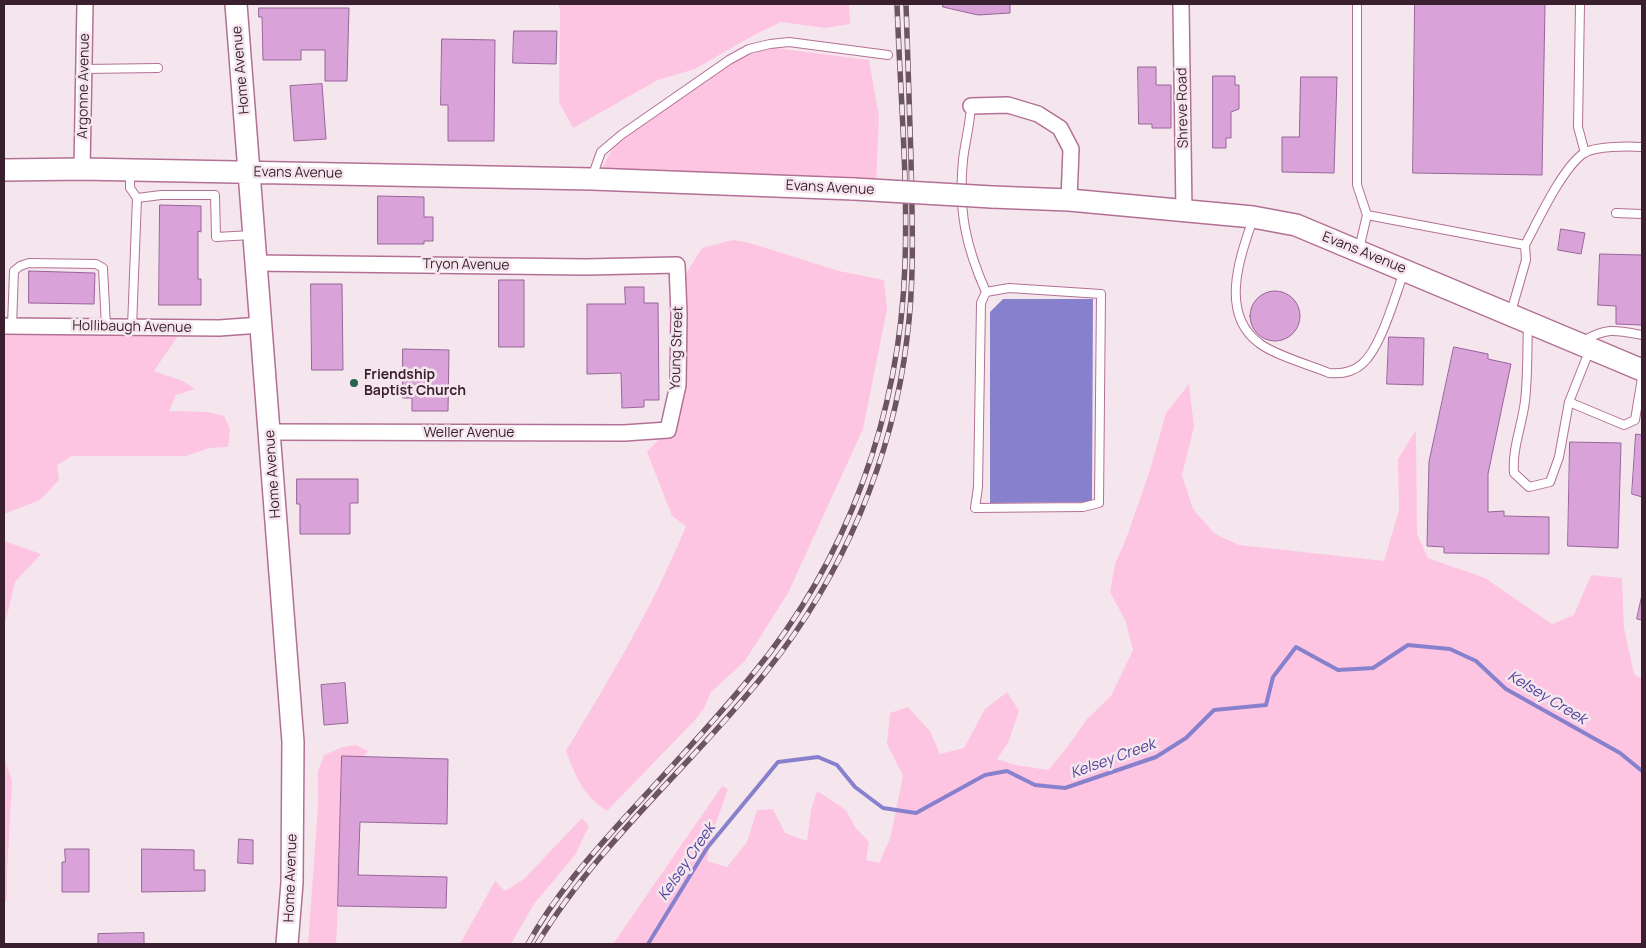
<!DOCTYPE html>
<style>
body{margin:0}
#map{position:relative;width:1646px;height:948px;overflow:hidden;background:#f5e6ee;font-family:Manrope,sans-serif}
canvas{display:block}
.frame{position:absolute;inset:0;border:5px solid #3a1f2e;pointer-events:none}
</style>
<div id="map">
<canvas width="1646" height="948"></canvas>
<div class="frame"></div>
</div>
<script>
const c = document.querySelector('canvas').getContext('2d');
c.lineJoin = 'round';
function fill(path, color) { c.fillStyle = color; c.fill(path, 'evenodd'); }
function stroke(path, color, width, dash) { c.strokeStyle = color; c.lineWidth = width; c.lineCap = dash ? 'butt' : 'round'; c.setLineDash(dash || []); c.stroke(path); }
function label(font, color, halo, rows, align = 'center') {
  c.font = font + ' Manrope,sans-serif'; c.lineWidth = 5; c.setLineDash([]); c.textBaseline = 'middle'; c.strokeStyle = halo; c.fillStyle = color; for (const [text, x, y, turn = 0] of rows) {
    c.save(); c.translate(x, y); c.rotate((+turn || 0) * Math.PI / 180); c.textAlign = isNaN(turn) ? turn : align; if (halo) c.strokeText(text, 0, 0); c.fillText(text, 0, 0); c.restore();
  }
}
const green = new Path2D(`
 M558,4H849L850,24L826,28L781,22L754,35L695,69L658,80L573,128L559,102L560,11Z
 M768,47L869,60L879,117L876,184L602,168L614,146L734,61Z
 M733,240L750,243L839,271L884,280L887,309L863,429L788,593L745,661L711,692L704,708L695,720L607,811C582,794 577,779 566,751C610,678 654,605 686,526L672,516L647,452L668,430L682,407L685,350L680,283L702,248Z
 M4,332L180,333L154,371L183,381L195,389L176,395L169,411L208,412L224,416L230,429L228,447L209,448L186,456H72L57,465L59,480L40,500L4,514Z
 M1189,384L1194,427L1182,475L1193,509L1215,534L1239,545L1384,561L1399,510L1398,459L1416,430L1417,534L1428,558L1485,578L1552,624L1574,615L1591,575L1622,578L1624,628L1634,674L1642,679V944H613L722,786L728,789L712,834L707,861L727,867L747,842L757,810L773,809L785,833L807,841L811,810L817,791L846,810L855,827L869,842L866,860L879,863L890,839L903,776L887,744L890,713L908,707L930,731L940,754L964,748L985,709L1007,692L1019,711L1008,743L997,759L1016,765L1048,770L1068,746L1087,719L1111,696L1133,650L1125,620L1110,592L1115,564L1126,539L1150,470L1166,413Z
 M4,541L41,554L15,582L4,628Z
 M356,745L368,751L354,768L339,883L336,944H308L318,806V771L324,755L343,747Z
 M4,757L12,781L7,873V900L4,904Z
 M582,818L589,826L575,855L534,904L511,944H460L495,881L505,891L524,879Z`);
const water = new Path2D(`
 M1003,299H1093L1092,502L990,503V312Z`);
const stream = new Path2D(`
 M648,944L707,848L778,762L818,757L837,765L855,787L883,808L916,813L985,775L1007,771L1035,785L1065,788L1156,757L1186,738L1214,710L1266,705L1273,677L1296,647L1338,670L1373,668L1408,645L1450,649L1476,661L1506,689L1620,753L1642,771`);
const building = new Path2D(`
 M943,4H1010V13L978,15L943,7Z
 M1415,4H1545L1542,175L1413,173Z
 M259,8H349L347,81H325V50H301V60H263L262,17H259Z
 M514,31H557L556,64L513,63Z
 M442,39L495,40L494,141H448V105H441Z
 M1138,67H1156V85H1171V128H1152V124H1139Z
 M1213,76H1235V85H1239V109L1231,112V138H1226V148H1213Z
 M1301,77H1337L1334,173L1282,172V137H1299Z
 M322,84L326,139L294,141L290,86Z
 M378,196L424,197V217H433V241H424V244H378Z
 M160,205L201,206V232L198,231V279H201V305H159Z
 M1561,229L1585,233L1581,254L1558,250Z
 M1600,254L1642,255V325L1616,324V306L1598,305Z
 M29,271L95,273L94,304L29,303Z
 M499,280H524V347H499Z
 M311,284H342L343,370H312Z
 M625,287H644V303H658L659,400H644V407L622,408L621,373L587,374V304H625Z
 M1250 316a25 25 0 1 1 50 0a25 25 0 1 1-50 0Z
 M1389,337L1424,338L1423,385L1387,384Z
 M1454,347L1488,354V359L1511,364L1488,474V512L1504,511V516L1549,517V554L1444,553V547L1427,546L1429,462Z
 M403,349L449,350L448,411H412V398H403Z
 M1636,434L1642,435V497L1632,494Z
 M1570,442L1621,443L1618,548L1568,546Z
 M297,479H358V503H350V534H300V504H297Z
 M1642,595V620L1637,619Z
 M345,683L348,723L324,725L321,685Z
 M342,756L448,759L447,824L360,822L358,875L447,877L446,908L338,906Z
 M239,839L253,840V864L238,863Z
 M65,849H89V892H62V862H65Z
 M142,849L194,850V870H205V891L142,892Z
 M144,933V944H98V934Z`);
const lane = new Path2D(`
 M1357,4V185L1367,215
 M1580,4L1578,127L1585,153
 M84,69L158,68
 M971,106C970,125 965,142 963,160C958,211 966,247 986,292L1009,288L1101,294L1099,503L1083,507L975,508L978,487L981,303L986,292
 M130,172V188L137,198L132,327
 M592,177L601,152L621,135L729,60L749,49L770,44L789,42L888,55
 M137,198L161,195H215L216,237L252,235
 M1616,213L1642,214
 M1253,219C1240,257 1219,313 1259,343C1274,355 1310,365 1329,373C1340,374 1353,372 1362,364C1381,348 1395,296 1404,272
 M1525,245C1538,221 1562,168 1584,153C1596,146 1628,146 1642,147
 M1359,249L1367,215L1525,245L1526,260L1511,312
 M1528,324C1527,350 1528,375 1525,401C1522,426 1512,448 1514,473L1529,487L1550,482L1559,457L1569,402L1590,349
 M12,326L14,271L20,266L29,263L96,264L103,268L106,327
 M1583,341C1607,327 1616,330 1642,335
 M1569,402L1624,425L1635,420L1642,378`);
const street = new Path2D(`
 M1181,4L1184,212
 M971,106L1008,105L1038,114L1060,128L1071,149L1069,200
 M82,169L85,4
 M255,263L586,267L677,265L679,314L678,385L668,430L624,433L270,432
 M4,326L219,328L261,325`);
const secondary = new Path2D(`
 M236,4L293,742L292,883L287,944
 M4,170L82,169L592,179L854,189
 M992,197L1069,200L1253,217L1296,225L1642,370`);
const rail = new Path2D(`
 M528,944C554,896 592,854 628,814C670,768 713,723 752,675C848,560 900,413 905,264C908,178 900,90 897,4
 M537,944C599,842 692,765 766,672C842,577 893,459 907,338C915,278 912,218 911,158C909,106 908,55 906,4`);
const secondaryBridge = new Path2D(`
 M854,189L992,197`);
const markers = [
 [354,383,5,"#27624c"]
];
const streetNames = [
 ["Home Avenue",241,70,-95],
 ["Argonne Avenue",84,86,-89],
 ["Shreve Road",1183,108,-91],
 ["Evans Avenue",298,173,1],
 ["Evans Avenue",830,188,3],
 ["Evans Avenue",1364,253,22],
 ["Tryon Avenue",466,265,1],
 ["Hollibaugh Avenue",132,327,1],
 ["Young Street",677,348,-88],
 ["Weller Avenue",469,433],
 ["Home Avenue",273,474,-94],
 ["Home Avenue",291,878,-88]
];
const poiNames = [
 ["Friendship",364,375],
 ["Baptist Church",364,391]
];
const waterNames = [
 ["Kelsey Creek",1547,698,31],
 ["Kelsey Creek",1113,759,-20],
 ["Kelsey Creek",687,862,-56]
];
fill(green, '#fec5e3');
fill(water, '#8781cd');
stroke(stream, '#8781cd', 4);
fill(building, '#d9a3da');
stroke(building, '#976598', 1);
stroke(lane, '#b37095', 10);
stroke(street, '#b37095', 18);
stroke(secondary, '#b37095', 24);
stroke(lane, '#fff', 8);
stroke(street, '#fff', 15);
stroke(secondary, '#fff', 21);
stroke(rail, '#6c5461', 5.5);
stroke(rail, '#f5e6ee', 4, [11]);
stroke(secondaryBridge, '#b37095', 24, []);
stroke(secondaryBridge, '#fff', 21);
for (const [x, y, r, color] of markers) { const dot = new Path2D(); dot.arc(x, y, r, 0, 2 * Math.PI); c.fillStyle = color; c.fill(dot); stroke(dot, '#f5e6ee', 2); }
label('14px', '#3a1f2e', '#f5e6ee', streetNames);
label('bold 14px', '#3a1f2e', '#f5e6ee', poiNames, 'left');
label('italic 15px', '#51439d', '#f5e6ee', waterNames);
</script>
